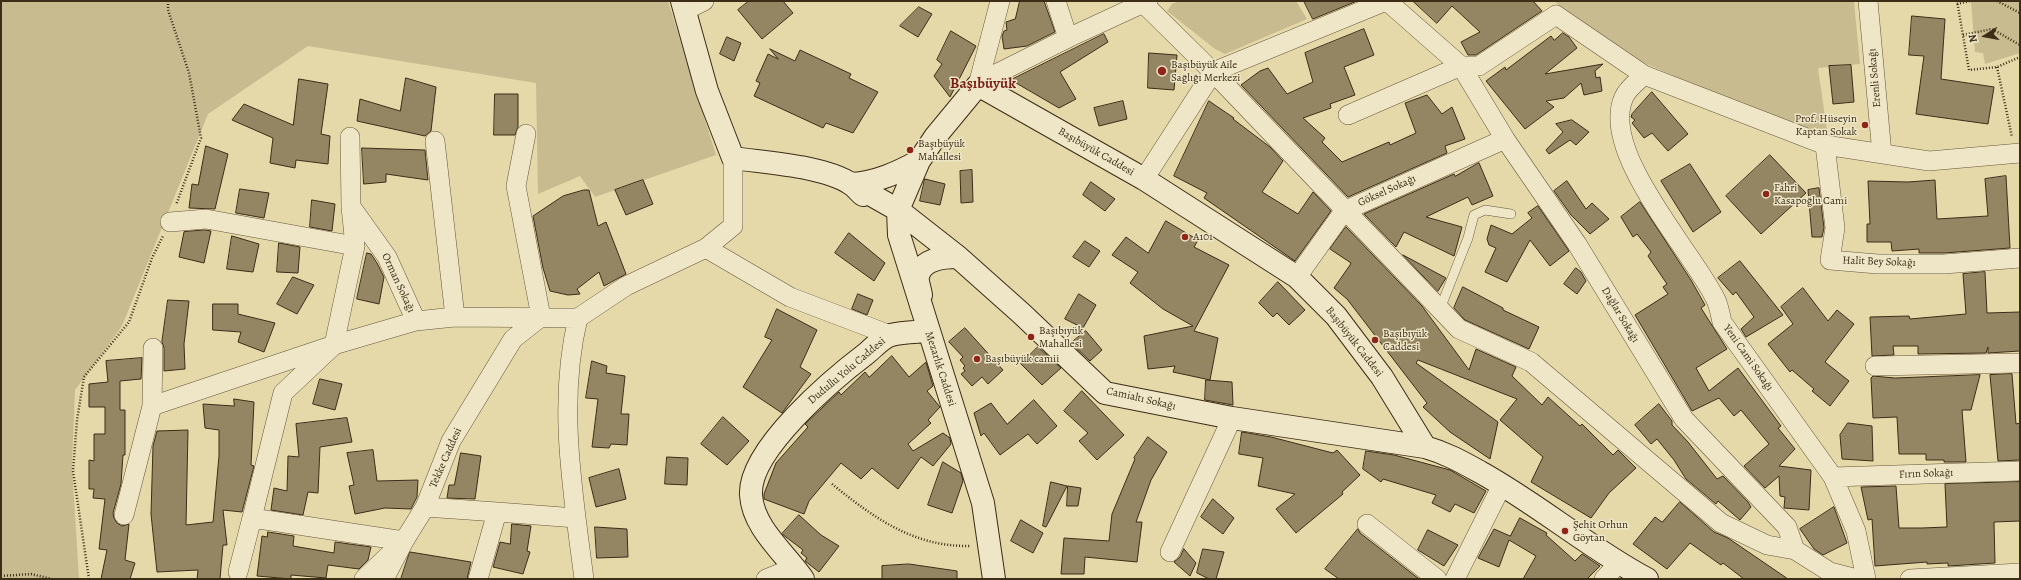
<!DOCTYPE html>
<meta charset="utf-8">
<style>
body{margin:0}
#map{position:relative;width:2021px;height:580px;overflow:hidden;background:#e5d8a9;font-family:Alegreya,serif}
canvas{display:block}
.frame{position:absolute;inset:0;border:2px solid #3c2d17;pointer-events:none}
.north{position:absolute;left:1965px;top:16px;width:40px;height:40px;-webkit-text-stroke:3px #eee6c7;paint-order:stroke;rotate:259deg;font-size:11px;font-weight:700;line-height:16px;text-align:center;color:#3c2d17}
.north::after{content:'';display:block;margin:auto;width:14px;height:18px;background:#3c2d17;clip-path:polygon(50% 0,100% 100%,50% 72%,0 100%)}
</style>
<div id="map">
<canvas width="2021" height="580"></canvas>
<div class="frame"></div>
<div class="north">N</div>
</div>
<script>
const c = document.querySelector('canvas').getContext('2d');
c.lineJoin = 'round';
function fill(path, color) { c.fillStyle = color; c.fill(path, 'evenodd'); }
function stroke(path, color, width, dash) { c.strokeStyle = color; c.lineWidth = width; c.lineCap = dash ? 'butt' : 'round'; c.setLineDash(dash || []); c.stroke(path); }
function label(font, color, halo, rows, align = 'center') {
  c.font = font + ' Alegreya,serif'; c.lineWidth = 3; c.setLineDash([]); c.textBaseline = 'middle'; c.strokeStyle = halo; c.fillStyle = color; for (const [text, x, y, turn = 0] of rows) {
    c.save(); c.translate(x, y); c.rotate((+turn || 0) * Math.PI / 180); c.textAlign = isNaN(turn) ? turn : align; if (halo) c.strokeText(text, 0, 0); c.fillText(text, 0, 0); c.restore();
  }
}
const green = new Path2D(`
 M1,1H668L716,155L595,197L580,176L538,194L536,83L308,46L208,114L122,326L75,390L72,466L79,579H1Z
 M1179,1H1296L1307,19L1225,54L1215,49L1167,11L1172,4Z
 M1554,1H1854L1860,64L1818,68L1827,131L1818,140L1642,62L1578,21Z
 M1971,1H2020V53L1985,64L1983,53L1975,52Z`);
const building = new Path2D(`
 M749,1H783L793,13L762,39L738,10Z
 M1020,1H1044L1055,32L1027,46L1004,49L1002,36L1004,31L1007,30L1006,22L1015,19Z
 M1304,1H1357L1313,19Z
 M1413,1H1533L1542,11L1476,55H1468L1461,42L1480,32L1452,6L1437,23Z
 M919,7L932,14L918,37L900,26Z
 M1912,16L1945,19L1941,79L1994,87L1988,124L1916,114L1924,56L1909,55Z
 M1364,29L1374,55L1344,67L1355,95L1330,104L1331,108L1303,118L1325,138L1322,142L1342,162L1389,142L1390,145L1416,133L1405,103L1427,95L1442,114L1452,107L1465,139L1445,146L1447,153L1348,197L1241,85L1260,71L1268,68L1287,94L1313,82L1305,53Z
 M951,31L976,46L950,97L934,76L942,64L937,60Z
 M1563,33L1569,37L1577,48L1545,74L1603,64L1595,71L1596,78L1600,77L1602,91L1584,95L1581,83L1564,98L1546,101L1554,107L1525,129L1486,81L1505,67L1506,70L1551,36L1554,40Z
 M1104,34L1108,42L1060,72L1076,99L1059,108L1011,80Z
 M727,37L741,43L734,61L720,54Z
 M770,49L795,61L800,50L851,74L849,78L878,92L853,133L826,123L823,128L754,96L760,83L756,81L768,54L778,59Z
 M1149,53L1177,55L1174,90L1148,88Z
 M1851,65L1854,102L1833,104L1829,66Z
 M406,78L436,87L431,131L425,136L357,121L360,99L400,111Z
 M299,79L328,84L321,134L330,136L328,164L296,160L295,168L270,163L273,138L232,120L244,104L293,125Z
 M1652,92L1688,134L1668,151L1652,133L1644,138L1632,123L1635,120L1631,117L1632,114Z
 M495,94H518V127L515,135H494Z
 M1123,101L1127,119L1099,126L1094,108Z
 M1209,101L1234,118L1233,119L1270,147L1283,161L1262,192L1298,214L1313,192L1331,211L1295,261L1204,198L1207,193L1174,176Z
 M1572,120L1589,132L1576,145L1570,140L1549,154L1546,150L1563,132L1556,124Z
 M206,146L228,154L215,209L189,208L192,184L198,185Z
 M362,148L425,150L428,180L386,174V182L364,184Z
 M1770,155L1806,193L1761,234L1726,196Z
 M1479,163L1493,196L1472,205L1468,197L1426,217L1462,227L1454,256L1404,232L1396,247L1364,214L1454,174L1455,176Z
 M1690,164L1721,212L1693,232L1661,181Z
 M972,170L973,202L961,203L960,171Z
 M2006,176L2010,248L1944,253H1919V249L1892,251L1891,242H1867V224H1870L1868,181L1908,182L1935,180L1937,219L1988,216L1985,179Z
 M925,179L945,184L940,205L920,201Z
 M643,180L653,204L626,215L615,190Z
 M1567,181L1586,209L1592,203L1609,219L1590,234L1571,215L1554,191Z
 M1091,182L1115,199L1105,211L1083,195Z
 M1819,188L1824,228L1822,237H1812L1808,190Z
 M240,189L269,193L264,218L236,213Z
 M584,190H589L598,226L606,222L626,274L604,286L599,272L577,289L580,294L568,295L550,291L543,268L533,216L563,196Z
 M312,200L335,204L332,231L310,227Z
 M1640,202L1691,280L1705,305L1701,308L1727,349L1696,368L1709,391L1738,368L1781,426L1778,428L1795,449L1779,466L1811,470L1809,510L1784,508L1785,497L1780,496L1779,476L1765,488L1744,466L1769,444L1741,410L1734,416L1719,398L1692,411L1635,315L1668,294L1663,287L1667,284L1648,256L1651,252L1637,234L1633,237L1621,217Z
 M1538,206L1569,251L1550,266L1530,240L1507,282L1485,272L1496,248L1489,245L1487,239L1491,225L1512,234L1532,218L1528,213Z
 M1166,221L1198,240L1194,247L1229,265L1194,331L1218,338L1210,380L1173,372L1175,366L1148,369L1144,336L1193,326L1163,309L1130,283L1138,272L1112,255L1126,237L1148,253Z
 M1346,227L1422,306L1469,370L1476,349L1516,367L1512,376L1542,405L1548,397L1580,426L1582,424L1613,455L1618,450L1636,468L1609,493L1591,518L1531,482L1543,457L1500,420L1517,399L1418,360L1416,363L1498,422L1490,459L1450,432L1423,407L1427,403L1347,299L1334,288L1350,265L1351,263L1330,249Z
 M205,230L211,231L204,263L179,257L184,232Z
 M849,233L885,263L874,281L835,253Z
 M232,236L259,244L253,272L227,269Z
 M1085,241L1100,251L1089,267L1073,257Z
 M279,243L300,247L298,273L277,272Z
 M367,253L371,254L377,263L384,277L379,304L357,299Z
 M1403,255L1446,278L1438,291Z
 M1740,261L1783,315L1746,337L1741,329L1754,317L1736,292L1733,295L1718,278Z
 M1576,268L1581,272L1586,281L1577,294L1564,284Z
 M1985,272L1987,313L2020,312V351L1988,353V347L1986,353L1918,354V346H1893L1894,355L1872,356L1870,317L1909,316L1910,319L1966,314L1963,274Z
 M293,277L314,285L297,314L277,304Z
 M1278,282L1305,310L1289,325L1277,313L1273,317L1259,303Z
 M1463,287L1503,308V310L1539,327L1529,349L1465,320L1454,308Z
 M1803,288L1828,321L1837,310L1854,324L1825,362L1849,381L1830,406L1812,391L1814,389L1792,370L1790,372L1768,344L1793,324L1781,307Z
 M858,294L873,300L867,315L852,309Z
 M1079,294L1096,305L1083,328L1065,319Z
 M168,300L189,301L184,344L185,369L164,371V348L162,342Z
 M213,304H238V314L275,323L264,352L238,342L241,332L213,330Z
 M777,309L817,330L800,367L811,374L782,413L743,387L772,340L765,337Z
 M965,328L1003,370L988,384L982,377L972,386L961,374L965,371L963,368L965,366L960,360L963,357L949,342Z
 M1086,331L1102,350L1090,361L1071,343Z
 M1038,347L1061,368L1042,385L1021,364Z
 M892,356L909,377L926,362L933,386L927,391L940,407L928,420L931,423L908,444L913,451L943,433L950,438L951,444L933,466L921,457L898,489L872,468L861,479L841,463L809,501L804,514L764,499V494L776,463L808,427L805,424L839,392L841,395L865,372L869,377Z
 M142,358L141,379L120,381V410H125V455H123L121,484L113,513L114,518L117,523L122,526L129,524L125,560L135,563L130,579H101L107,550L99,549L105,499L93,498L94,489H89V460L94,461V434H105V407H89V384L108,382L106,361Z
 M592,361L607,366L606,373L625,376L621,414H629L627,445L611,444L609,448L592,447L598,399L586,398Z
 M2012,374L2016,424L2020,423V460L1998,461L1990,375Z
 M1980,375L1971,410H1962L1966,462H1944V460H1926V454H1899L1897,417L1873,418L1871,378L1873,376L1895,378Z
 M320,379L342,384L335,410L313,404Z
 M1206,380L1232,382L1233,405L1205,400Z
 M1082,391L1124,435L1097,460L1079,441L1088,433L1064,411Z
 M234,399L254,402L251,465L254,466L242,512L223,510L227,545H223L220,579H197L198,570L157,572L151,514L153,446L157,431L188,430L186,525L213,522L219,456V430L205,428L203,404L234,406Z
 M1034,400L1057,426L1037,444L1028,434L1000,455L984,433L981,436L974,413L991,403L1007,424Z
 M1659,404L1672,421V425L1688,442L1717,479L1723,476L1748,502L1751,507L1740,520L1718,501L1716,504L1686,479L1674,460L1657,439L1651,444L1635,425Z
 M723,417L749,441L727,465L701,444Z
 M347,418L352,442L320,447L318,493L308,492L303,515L271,510L274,488L287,491L288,456L299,457L296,424Z
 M1848,423L1872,426L1873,461L1842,459L1840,435Z
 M1242,432L1271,437L1333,453L1337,450L1360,475L1342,492L1343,494L1296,533L1276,509L1295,494L1258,486L1263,458L1239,454Z
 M1148,437L1167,452L1151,480L1136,522H1142L1137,562L1085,557L1084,574H1061L1064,538L1109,541L1112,514L1135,459L1134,458Z
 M373,450L377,481L418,480L417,497L411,509L385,508L355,514L349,486L354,485L347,453Z
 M1366,451L1394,455L1450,470L1486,491L1474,513L1455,504L1450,512L1432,503L1436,495L1383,479L1381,482L1363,469Z
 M461,453L481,456L475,499L447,498L449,485H454Z
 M667,457L688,458L687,485L665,484Z
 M943,462L961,473L963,481L952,513L928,505Z
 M619,469L626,499L596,507L589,478Z
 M1051,482L1067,486L1046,527L1043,526Z
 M2020,482V521L1994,522L1995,563L1948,566V563L1927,564V562L1875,566L1872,519L1868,520L1861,487L1896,486L1899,528H1922L1947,527L1945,484Z
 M1068,486L1081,488L1078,506H1067Z
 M1213,499L1234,518L1223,534L1201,517Z
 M1680,502L1714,532L1728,538L1788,579H1744L1723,563L1721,565L1690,543L1667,569L1633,544L1655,517L1662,522Z
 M1834,507L1847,543L1823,555L1814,549L1800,529Z
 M799,515L821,535L839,546L819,572L805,561L807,558L801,553L803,550L782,534Z
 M1520,518L1547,533L1546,535L1575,561L1582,554L1600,566L1587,579H1523L1536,556L1509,540L1499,567L1478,558L1494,529L1510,536Z
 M1021,520L1043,533L1033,553L1011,541Z
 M512,524L531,526L527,551L530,552L523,574L493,567L500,542L510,544Z
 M595,527L627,529L628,557L597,558Z
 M1358,529L1360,533L1419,579H1339L1325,569Z
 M1428,530L1458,545L1444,566L1418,550Z
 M268,532L294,536L293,546L334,553L335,542L371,547L368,560L359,569L328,565L326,578L291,575V579L257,576L262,536L267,537Z
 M1184,549L1196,563L1190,576L1174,562L1180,557Z
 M1203,549L1224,552L1216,579H1209L1197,573Z
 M410,552L471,562L467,579H401Z
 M909,564L957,571V579H882V566Z`);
const path = new Path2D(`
 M168,1V10L189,73L201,138L176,205
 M1957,1L1969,70L1997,67L2020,57
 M1997,1L2020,13
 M1957,4L1970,1
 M1963,35L1992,29L2020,45
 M1997,67L2012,137
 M832,484C874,518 914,547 970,546
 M1,576L31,574L52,579
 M89,579L73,471L77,420L84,377L129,322L152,258L163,236`);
const lane = new Path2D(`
 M1440,309L1468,238L1474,215L1485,210L1511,214`);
const street = new Path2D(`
 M1056,1L1068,38
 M1387,1L1461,66H1479L1556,15L1644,75L1825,145L1929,161L2020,153
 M1868,1L1882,154
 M1143,3L1213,72L1459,329L1531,362L1721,523L1767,545L1795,550L1830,572L1857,579
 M684,11L704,1
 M1644,75C1638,81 1627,89 1624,97C1599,151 1692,251 1715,298C1719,305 1720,314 1722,322L1833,477L1856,531L1866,579
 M978,85L992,76L1068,38L1148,1
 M978,85L1000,1
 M1348,115L1461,66L1505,139L1577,244L1684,419L1787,527L1795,550
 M435,141L455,317
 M1825,145L1835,228L1830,260L1878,264H1944L2020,258
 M1144,179L1213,72L1386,1
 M352,208L387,257L416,321
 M170,222L206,219L355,246
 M706,248L790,297L890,335
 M1297,277L1344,211L1505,139
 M1875,366L2020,363
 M152,406L153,348
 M1833,477L2020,471
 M425,507L497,512
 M124,515L152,406L334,345L416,321L455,317L578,318
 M252,518L283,393L334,345L355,246L351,207L350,137
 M1367,524L1437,579
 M1170,552L1232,418
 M238,572L252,518L404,541L384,579
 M364,579L404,541L425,507L451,441L513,339L541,317L516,186L526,134
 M478,579L497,512L576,518
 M584,579C573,493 557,403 578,318L626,286L706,248L733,226V158
 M766,579L795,567
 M1455,579L1502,485
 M1604,579L1618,564
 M1910,579L2020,573`);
const secondary = new Path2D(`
 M682,1L707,91L733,158C767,163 824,166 851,184C856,187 859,192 863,195
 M852,184L898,210L958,257L1022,314L1105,393L1232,418L1425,447C1446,453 1462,462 1480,472C1538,504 1589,548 1647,579
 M852,184C877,182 897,173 919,161
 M921,295C920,289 917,281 918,276C922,259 945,257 958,257
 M803,579C785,553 753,528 751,495C748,450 834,378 867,353C874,347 883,337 891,335C902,332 916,332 927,331
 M994,579L983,503L899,235L898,210L919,161L935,137L978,85L1144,179L1297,277L1336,316L1382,377L1425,447`);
const markers = [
 [1162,71,5,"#8f2418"],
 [1865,125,4,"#8f2418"],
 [910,150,4,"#8f2418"],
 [1766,194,4,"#8f2418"],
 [1185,237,4,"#8f2418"],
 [1031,337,4,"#8f2418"],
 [1375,340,4,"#8f2418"],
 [977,359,4,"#8f2418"],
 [1565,531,4,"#8f2418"]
];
const poiNames = [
 ["Başıbüyük Aile",1171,65],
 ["Sağlığı Merkezi",1171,78],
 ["Prof. Hüseyin",1857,119,"right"],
 ["Kaptan Sokak",1857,132,"right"],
 ["Başıbüyük",918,144],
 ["Mahallesi",918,157],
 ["Fahri",1774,188],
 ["Kasapoğlu Cami",1774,201],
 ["A101",1193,237],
 ["Başıbıyük",1039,331],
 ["Mahallesi",1039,344],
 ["Başıbıyük",1383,334],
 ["Caddesi",1383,347],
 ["Başıbüyük camii",985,359],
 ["Şehit Orhun",1573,525],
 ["Göytan",1573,538]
];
const streetNames = [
 ["Erenli Sokağı",1875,78,-95],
 ["Başıbüyük Caddesi",1096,152,30],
 ["Göksel Sokağı",1387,191,-24],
 ["Halit Bey Sokağı",1879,262,2],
 ["Orman Sokağı",398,283,65],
 ["Dağlar Sokağı",1620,315,59],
 ["Başıbüyük Caddesi",1354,342,52],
 ["Yeni Cami Sokağı",1748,358,55],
 ["Mezarlık Caddesi",940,369,72],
 ["Dudullu Yolu Caddesi",847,371,-40],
 ["Camialtı Sokağı",1141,399,13],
 ["Tekke Caddesi",446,458,-66],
 ["Fırın Sokağı",1926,474,-2]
];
const districtNames = [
 ["Başıbüyük",983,84]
];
fill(green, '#c8bb90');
fill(building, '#948663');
stroke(building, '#3c2d17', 1);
stroke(lane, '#66583c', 10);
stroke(street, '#66583c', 20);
stroke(secondary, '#3c2d17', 24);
stroke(path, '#3c2d17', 2.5, [1, 2]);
stroke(lane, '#eee6c7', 9);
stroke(street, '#eee6c7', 19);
stroke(secondary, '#eee6c7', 22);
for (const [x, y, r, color] of markers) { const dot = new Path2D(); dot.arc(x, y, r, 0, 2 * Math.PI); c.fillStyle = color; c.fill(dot); stroke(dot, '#eee6c7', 1.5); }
label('11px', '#3c2d17', '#eee6c7', poiNames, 'left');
label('11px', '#3c2d17', '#eee6c7', streetNames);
label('bold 15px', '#7a1f14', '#eee6c7', districtNames);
</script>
